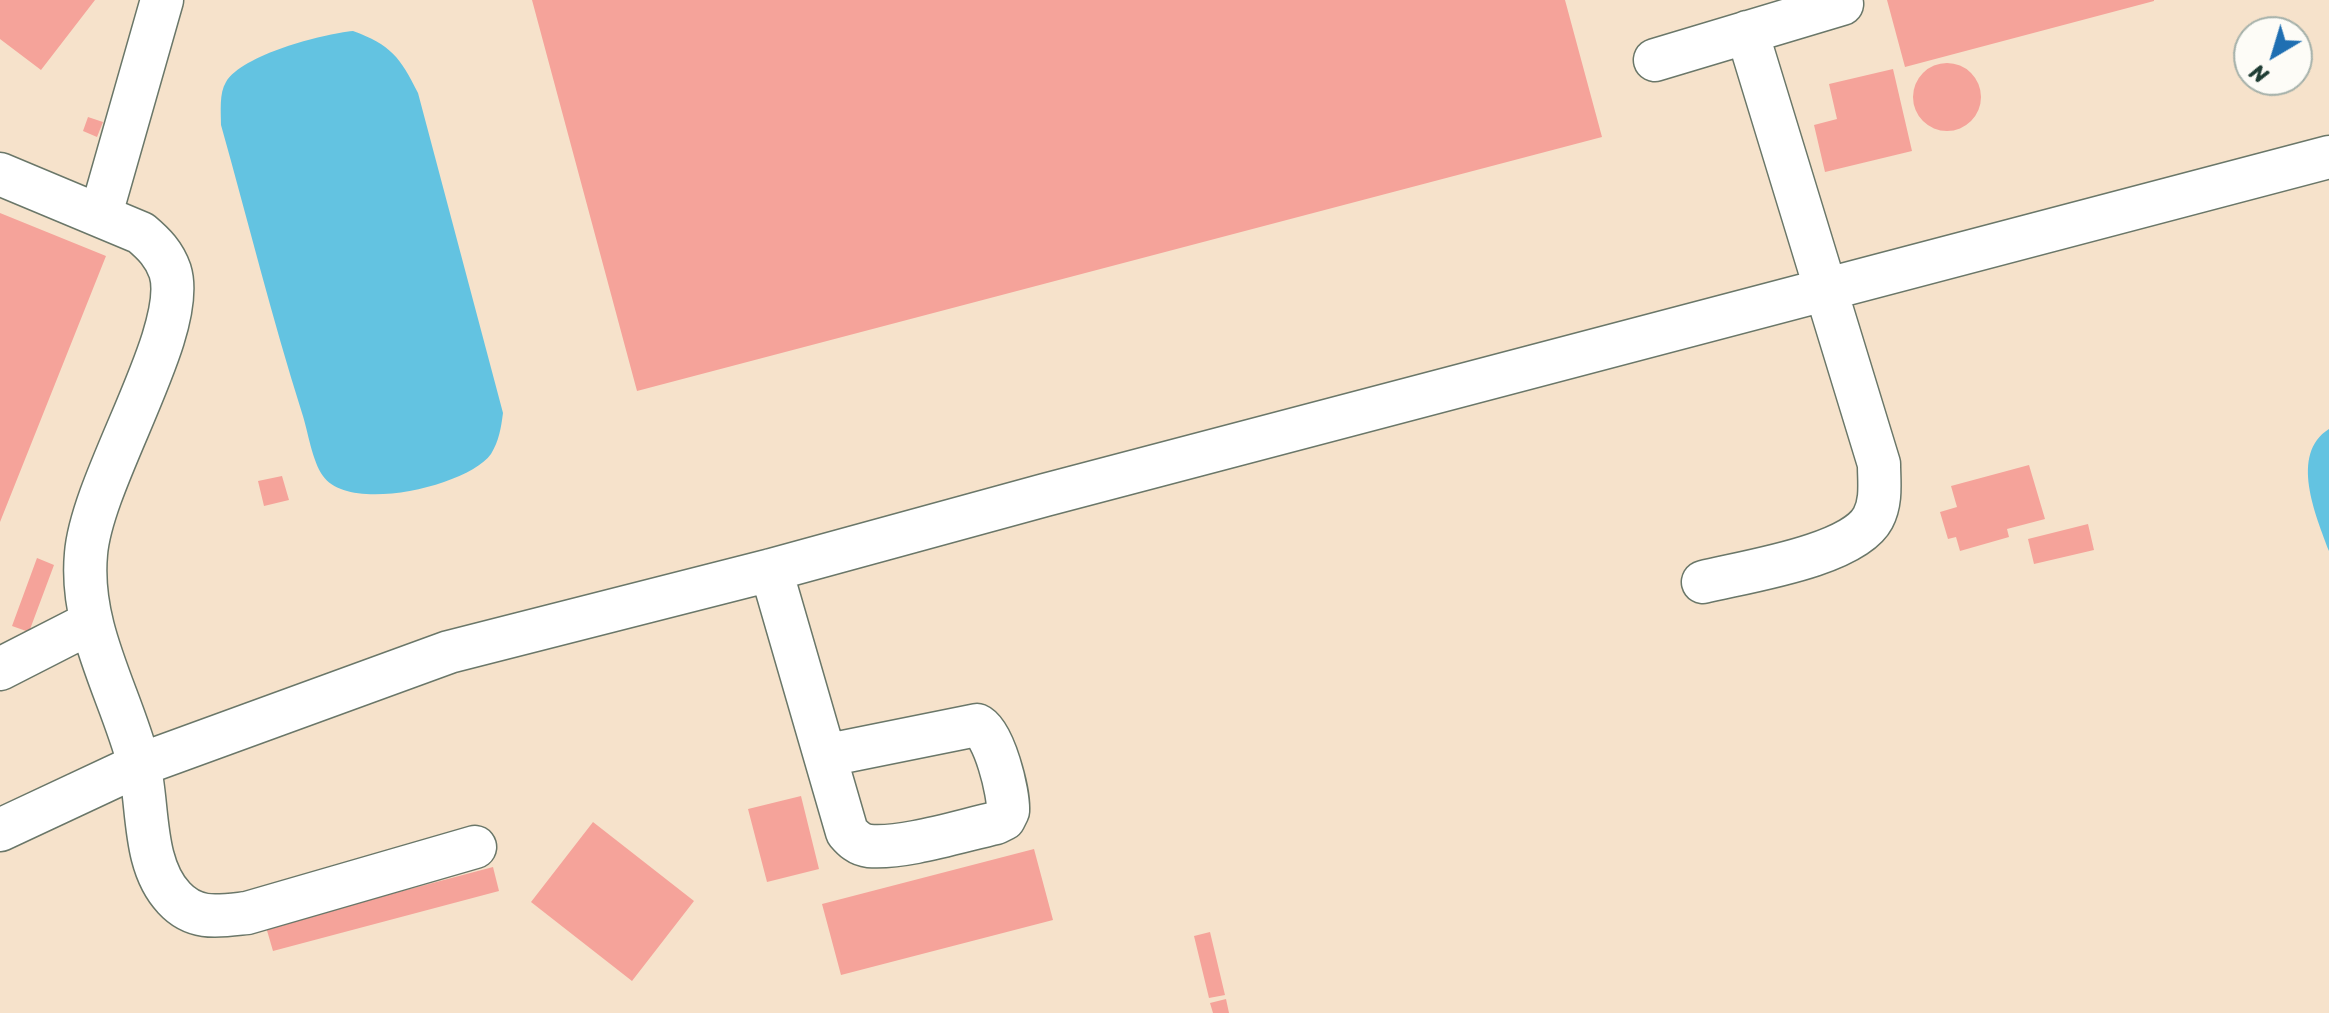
<!DOCTYPE html>
<style>
body{margin:0}
#map{position:relative;width:2329px;height:1013px;overflow:hidden;background:#f6e2cb;font-family:Sriracha,sans-serif}
canvas{display:block}
.north{position:absolute;left:2233px;top:16px;width:80px;height:80px;box-sizing:border-box;background:#fdfcf7;border:2px solid #a4b0a9;border-radius:50%;rotate:218deg;font-size:22px;font-weight:700;line-height:32px;text-align:center;color:#1f3d34}
.north::after{content:'';display:block;margin:auto;width:28px;height:36px;background:#1f6fb2;clip-path:polygon(50% 0,100% 100%,50% 72%,0 100%)}
</style>
<div id="map">
<canvas width="2329" height="1013"></canvas>
<div class="north">N</div>
</div>
<script>
const c = document.querySelector('canvas').getContext('2d');
c.lineJoin = 'round';
function fill(path, color) { c.fillStyle = color; c.fill(path, 'evenodd'); }
function stroke(path, color, width, dash) { c.strokeStyle = color; c.lineWidth = width; c.lineCap = dash ? 'butt' : 'round'; c.setLineDash(dash || []); c.stroke(path); }
const water = new Path2D(`
 M353,31C391,45 400,57 418,93L503,413C501,428 499,441 491,454C468,486 349,514 323,476C312,461 308,431 302,413C272,318 248,221 221,125C221,112 219,93 226,82C242,55 322,34 353,31Z
 M2329,429V551C2316,516 2289,454 2329,429Z`);
const building = new Path2D(`
 M0,0H95L41,70L0,39Z
 M532,0H1565L1602,137L637,391Z
 M1887,0H2154V1L1905,67Z
 M1913 97a34 34 0 1 1 68 0a34 34 0 1 1-68 0Z
 M1893,69L1912,151L1825,172L1814,125L1837,119L1829,84Z
 M88,117L103,122L97,137L83,131Z
 M0,213L106,256L0,522Z
 M2029,465L2045,519L2007,529L2009,537L1960,551L1956,537L1948,539L1940,512L1957,507L1951,486Z
 M282,476L289,500L264,506L258,481Z
 M2088,524L2094,550L2034,564L2028,539Z
 M37,558L54,565L29,632L12,626Z
 M801,796L819,869L767,882L748,809Z
 M593,822L694,901L632,981L531,902Z
 M1034,849L1053,920L841,975L822,904Z
 M493,867L499,891L273,951L266,927Z
 M1210,932L1225,995L1209,998L1194,936Z
 M1226,999L1229,1013H1213L1210,1003Z`);
const minor = new Path2D(`
 M1655,60L1842,4
 M0,174L141,233C154,244 164,254 170,271C189,331 92,478 86,554C79,629 121,694 139,764C149,806 142,864 174,898C195,921 219,916 247,913L475,847
 M101,214L162,0
 M771,570L847,832C853,839 859,845 869,846C904,849 960,831 996,823L1004,819L1008,811C1009,793 994,732 977,725L828,755
 M1703,582C1743,572 1853,556 1873,518C1882,501 1879,482 1879,464L1747,32
 M0,669L90,623
 M0,830L139,765L449,652L771,570L1045,495L2329,157`);
fill(water, '#63c3e1');
fill(building, '#f5a39a');
stroke(minor, '#6a7769', 45);
stroke(minor, '#fff', 42);
</script>
